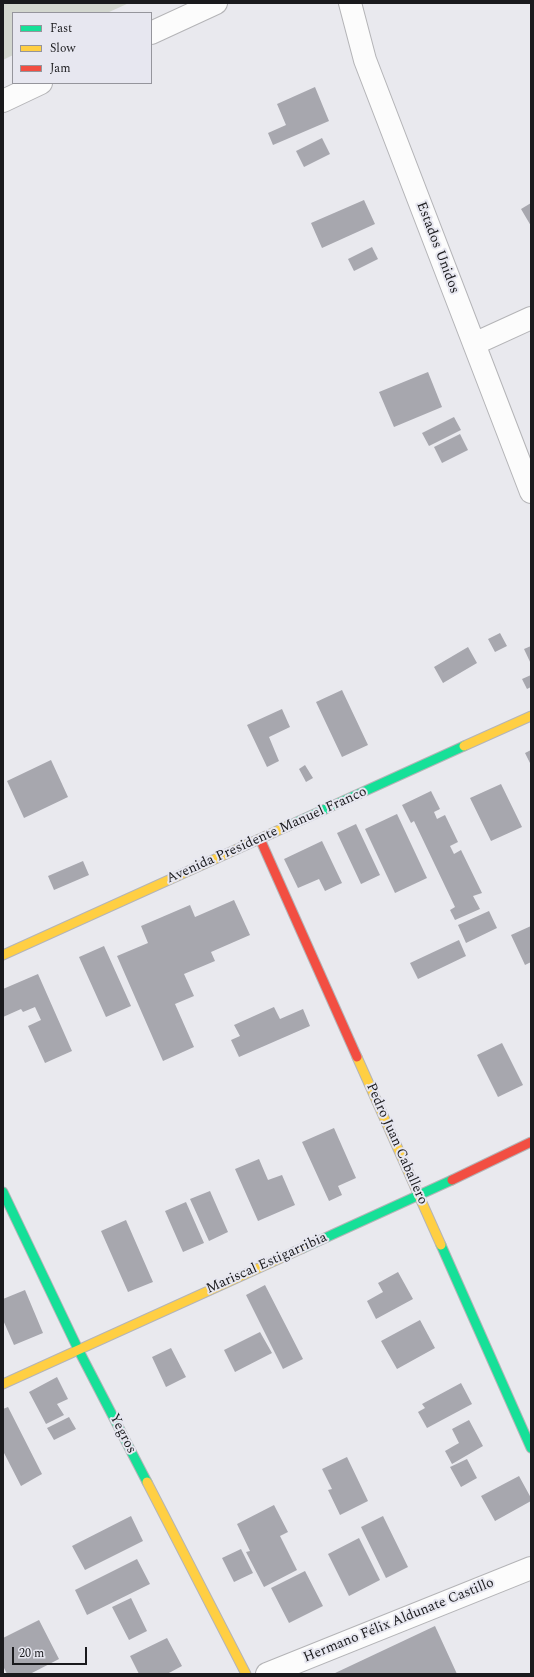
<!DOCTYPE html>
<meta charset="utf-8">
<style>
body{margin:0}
#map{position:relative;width:534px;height:1677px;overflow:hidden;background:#e9e9ee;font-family:Spectral,serif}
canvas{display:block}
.frame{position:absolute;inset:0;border:4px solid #1a1a1d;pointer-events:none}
.legend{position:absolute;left:12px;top:12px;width:140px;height:72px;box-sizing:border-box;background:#e7e7f0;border:1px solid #95959c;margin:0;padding:5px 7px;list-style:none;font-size:12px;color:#1a1a1d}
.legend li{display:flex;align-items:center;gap:8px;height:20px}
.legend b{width:20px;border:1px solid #95959c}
.scale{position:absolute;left:12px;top:1647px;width:75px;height:18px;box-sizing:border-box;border:2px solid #1a1a1d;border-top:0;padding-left:5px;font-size:12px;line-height:14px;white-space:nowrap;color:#1a1a1d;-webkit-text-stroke:3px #e7e7f0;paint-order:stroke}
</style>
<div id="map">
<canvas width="534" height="1677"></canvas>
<div class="frame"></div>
<ul class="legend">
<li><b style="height:5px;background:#16e098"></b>Fast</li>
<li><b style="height:5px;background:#ffcf43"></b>Slow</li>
<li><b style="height:5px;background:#f24e42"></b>Jam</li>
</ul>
<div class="scale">20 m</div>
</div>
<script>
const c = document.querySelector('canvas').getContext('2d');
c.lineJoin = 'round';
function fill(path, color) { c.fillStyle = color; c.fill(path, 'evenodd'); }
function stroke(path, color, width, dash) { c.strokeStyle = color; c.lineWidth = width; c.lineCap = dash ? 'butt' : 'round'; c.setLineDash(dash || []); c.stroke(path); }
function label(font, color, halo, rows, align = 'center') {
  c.font = font + ' Spectral,serif'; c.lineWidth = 4; c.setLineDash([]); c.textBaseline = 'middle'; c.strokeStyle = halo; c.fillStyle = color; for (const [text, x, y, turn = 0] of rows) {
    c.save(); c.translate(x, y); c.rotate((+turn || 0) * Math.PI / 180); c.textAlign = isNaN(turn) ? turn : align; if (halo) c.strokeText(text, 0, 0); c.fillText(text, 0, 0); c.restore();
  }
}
const green = new Path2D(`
 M3,3H129L107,13H13V55L3,60Z`);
const building = new Path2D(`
 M315,87L329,121L273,145L268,133L286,125L277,104Z
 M322,138L330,154L304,167L296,151Z
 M364,200L375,224L322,248L311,223Z
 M531,203V226L521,209Z
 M372,247L378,259L354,271L348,259Z
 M428,372L442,407L394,427L379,392Z
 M454,417L461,430L429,446L422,433Z
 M460,434L468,450L442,463L434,447Z
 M500,633L507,646L495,652L488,639Z
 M531,646V664L524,649Z
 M468,647L477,663L443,683L434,667Z
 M531,675V687L527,689L522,679Z
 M342,690L368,745L342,757L316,702Z
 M282,709L290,727L269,737L279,761L267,767L247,725Z
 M531,750V765L525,753Z
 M51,760L68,797L24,818L7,781Z
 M305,765L313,778L306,782L299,769Z
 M501,784L522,827L491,841L470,798Z
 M431,791L440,809L434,812L437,819L445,815L458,842L450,846L454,854L461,850L482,893L473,896L480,909L455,920L450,910L455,907L414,821L411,823L402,805Z
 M397,814L427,878L395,893L365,829Z
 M356,824L380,875L361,884L337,833Z
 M322,841L342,883L325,891L319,879L298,888L284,859Z
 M83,861L89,875L54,890L48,876Z
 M234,900L250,935L211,952L215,961L184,974L194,996L175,1004L194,1047L163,1061L117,956L148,943L141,926L190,905L195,917Z
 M489,911L497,928L466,943L458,925Z
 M531,926V962L525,965L511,935Z
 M459,940L466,956L418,979L410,963Z
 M104,946L131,1006L106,1017L79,957Z
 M38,974L72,1051L45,1063L28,1026L41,1020L35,1007L23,1012L21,1009L3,1017V989Z
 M274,1007L280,1019L303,1009L310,1026L239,1057L231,1040L240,1036L234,1025Z
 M502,1043L523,1085L498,1097L477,1055Z
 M334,1128L356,1178L338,1186L342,1195L329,1201L302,1142Z
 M259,1159L268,1180L282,1175L295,1205L258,1221L235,1169Z
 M210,1191L228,1232L209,1241L190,1199Z
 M186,1202L204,1243L183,1252L165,1211Z
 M126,1220L153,1282L128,1292L101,1231Z
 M398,1272L413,1299L376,1319L367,1301L383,1292L378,1283Z
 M265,1285L303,1359L283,1369L246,1295Z
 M25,1290L43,1333L14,1345L3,1320V1299Z
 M420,1320L435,1348L397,1369L381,1341Z
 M260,1332L272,1353L235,1372L224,1350Z
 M171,1348L186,1377L166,1387L152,1357Z
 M57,1377L68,1399L57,1404L64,1415L46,1424L29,1392Z
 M461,1383L472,1404L427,1428L418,1412L425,1408L422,1404Z
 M8,1407L42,1474L21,1486L3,1451V1409Z
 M69,1417L76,1429L54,1440L47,1428Z
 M469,1420L483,1446L452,1464L445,1451L459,1443L452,1429Z
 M347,1457L368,1501L340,1515L328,1490L332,1489L322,1469Z
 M467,1459L477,1478L461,1487L450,1467Z
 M519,1476L531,1498V1501L495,1521L481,1496Z
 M274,1505L288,1532L280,1536L297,1570L264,1587L246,1552L250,1551L237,1524Z
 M131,1516L143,1541L85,1570L72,1546Z
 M383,1516L408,1567L386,1578L361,1527Z
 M359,1538L380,1580L349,1596L328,1554Z
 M241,1549L253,1573L234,1582L222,1558Z
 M137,1559L150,1584L87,1615L75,1590Z
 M305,1571L323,1606L289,1623L271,1588Z
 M131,1598L147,1631L129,1640L112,1607Z
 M39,1620L59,1659L30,1674H7L3,1666V1638Z
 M435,1626L457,1674H333Z
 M167,1638L182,1666L167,1674H139L130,1656Z`);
const street = new Path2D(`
 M350,3L365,60L531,492
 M151,33L216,3
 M3,101L41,83
 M474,344L531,318
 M267,1674L531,1568`);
const fast = new Path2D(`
 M288,826L464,746
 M3,1192L78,1349L147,1482
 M441,1245L531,1448
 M303,1248L452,1180`);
const slow = new Path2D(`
 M464,746L531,716
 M3,955L288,826
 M357,1057L441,1245
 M3,1384L303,1248
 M147,1482L246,1674`);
const jam = new Path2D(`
 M260,839L357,1057
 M452,1180L531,1142`);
const streetNames = [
 ["Estados Unidos",437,248,69],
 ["Avenida Presidente Manuel Franco",267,836,-24],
 ["Pedro Juan Caballero",396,1144,66],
 ["Mariscal Estigarribia",267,1264,-24],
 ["Yegros",122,1434,63],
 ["Hermano Félix Aldunate Castillo",399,1621,-22]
];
fill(green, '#d3d7cf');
fill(building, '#a7a7ae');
stroke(street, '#b4b4b7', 24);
stroke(fast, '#b4b4b7', 11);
stroke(slow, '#b4b4b7', 11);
stroke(jam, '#b4b4b7', 11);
stroke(street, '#fcfcfc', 22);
stroke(fast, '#16e098', 9);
stroke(slow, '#ffcf43', 9);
stroke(jam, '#f24e42', 9);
label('14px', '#1a1a1d', '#e7e7f0', streetNames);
</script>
